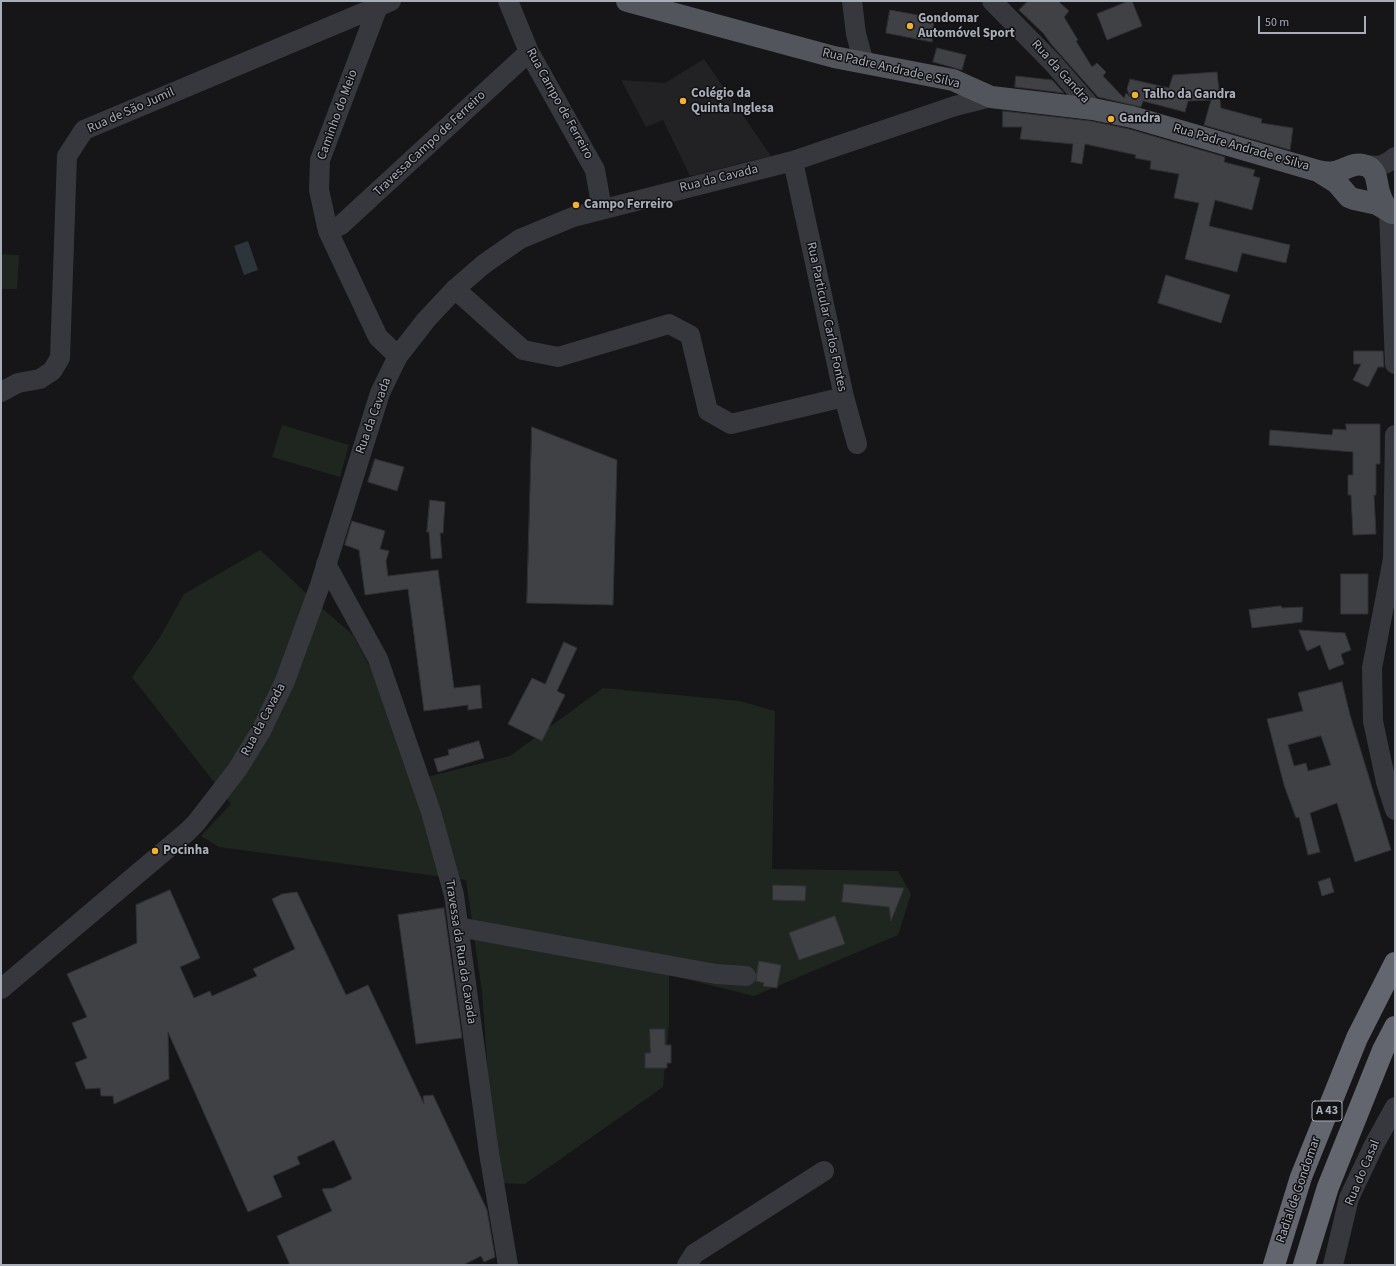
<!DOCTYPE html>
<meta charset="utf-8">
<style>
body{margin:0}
#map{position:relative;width:1396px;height:1266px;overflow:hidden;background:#161618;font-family:"Source Sans 3",sans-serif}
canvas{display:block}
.frame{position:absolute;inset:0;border:2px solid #a8adb8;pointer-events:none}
.scale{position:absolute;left:1258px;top:16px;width:108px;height:18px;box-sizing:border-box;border:2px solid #a8adb8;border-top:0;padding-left:5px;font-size:12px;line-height:14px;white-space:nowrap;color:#a8adb8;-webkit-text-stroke:3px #111113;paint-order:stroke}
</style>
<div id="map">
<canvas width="1396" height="1266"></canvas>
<div class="frame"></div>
<div class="scale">50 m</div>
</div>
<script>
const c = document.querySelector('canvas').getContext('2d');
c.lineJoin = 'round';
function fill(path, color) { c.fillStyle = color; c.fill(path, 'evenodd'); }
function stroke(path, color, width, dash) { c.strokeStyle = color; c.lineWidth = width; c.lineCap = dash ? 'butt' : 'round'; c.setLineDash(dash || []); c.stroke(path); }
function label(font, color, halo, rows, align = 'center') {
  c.font = font + ' "Source Sans 3",sans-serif'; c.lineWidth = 3; c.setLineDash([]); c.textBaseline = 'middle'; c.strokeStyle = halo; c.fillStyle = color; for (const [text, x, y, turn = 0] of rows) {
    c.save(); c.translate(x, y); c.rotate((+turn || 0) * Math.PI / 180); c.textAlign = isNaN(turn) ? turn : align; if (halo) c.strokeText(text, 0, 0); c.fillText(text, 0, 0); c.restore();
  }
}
const built = new Path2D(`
 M704,59L771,156L690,176L663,120L646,127L621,80L665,83Z`);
const green = new Path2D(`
 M1,254L19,255L17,289H1Z
 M282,425L349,445L340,477L272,457Z
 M260,550L281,569L316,603L353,635L396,716L415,780L510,756L603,688L740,701L775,711L772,869L898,871L911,894L898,935L754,996L669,975V1024L663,1087L525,1184L496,1183L482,992L466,880L219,847L201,836L231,804L132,677L160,637L184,594Z`);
const water = new Path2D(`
 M248,241L258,270L244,275L234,246Z`);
const building = new Path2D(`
 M1028,1H1058L1069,11L1064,17L1078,40L1076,41L1092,67L1097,63L1106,72L1103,76L1124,98L1126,93L1130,97L1127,89L1130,79L1169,88L1173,75L1217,72L1221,108L1262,119L1261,123L1293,128L1290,150L1204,125L1211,100L1188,101L1185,112L1143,101L1141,107L1098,97L1051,44L1044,34L1019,10Z
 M1129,1H1132L1142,26L1107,40L1097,14Z
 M890,10L934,18L932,42L886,33Z
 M937,48L966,55L962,70L933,62Z
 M1016,76L1052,80L1064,93L1015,87Z
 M1003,111L1091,121L1129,129L1225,157L1224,162L1255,170L1253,176L1260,178L1252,210L1215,200L1209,226L1290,245L1286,263L1242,253L1237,272L1185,259L1199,203L1174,198L1179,174L1150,169L1151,161L1135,158L1136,155L1085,144L1082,164L1071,162L1073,144L1020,139L1022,127H1003Z
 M1166,275L1230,295L1221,323L1158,303Z
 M1354,351H1383L1384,367H1378L1368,387L1353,380L1361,364H1354Z
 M1346,424H1380V464H1376V495H1374L1376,534L1353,535L1351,495H1348V475H1353V452L1269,445L1270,430L1332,435L1333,429L1346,430Z
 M532,427L617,460L613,605L527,603Z
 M375,459L404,467L397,491L368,482Z
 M430,500L445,502L443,533H440L442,558L431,559L429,532H427Z
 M352,521L385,531L380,549L389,551L386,561L388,576L438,570L454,688L480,685L482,708L468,710V705L424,711L408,589L365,595L359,550L345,545Z
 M1341,574H1368V614H1341Z
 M1281,606L1282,608L1303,607L1302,622L1252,628L1249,610Z
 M1299,630L1345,633L1351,650L1341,654L1344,664L1329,670L1320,645L1307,651Z
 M564,642L577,648L557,691L565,695L542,741L508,724L532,678L545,684Z
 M1342,682L1350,715L1391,850L1355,862L1337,803L1310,813L1320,852L1308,855L1299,817L1296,818L1284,785L1267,719L1303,711L1298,693ZM1321,736L1331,765L1308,771L1306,763L1294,766L1288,745Z
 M479,741L484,758L438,772L434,759L449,755L448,750Z
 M1330,878L1334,892L1322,896L1318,882Z
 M844,884L904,888L891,921L889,907L842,902Z
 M773,885L806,886L805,901L773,900Z
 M170,890L200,958L180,967L194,998L210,991L212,996L257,976L253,969L295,949L272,899L282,894L297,892L346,995L368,985L424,1104L423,1096L433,1095L487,1210L495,1257L484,1262L481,1256L463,1265H290L277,1236L332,1211L322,1189L333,1188L352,1179L334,1140L297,1157L300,1164L273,1176L282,1197L248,1212L168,1032L169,1079L114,1104L113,1096H101L100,1088L86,1089L75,1063L87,1058L72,1023L87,1017L67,974L137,943L136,905Z
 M444,908L462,1038L416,1044L398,915Z
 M835,916L845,944L799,960L789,933Z
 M759,961L781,965L777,988L763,986L764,983L756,981Z
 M650,1029H665V1045H671V1063H667V1068H645V1053H650Z`);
const minor = new Path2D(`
 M380,1L320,160L319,190L328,231L378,337L398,356
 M508,1L529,52L595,170L602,209
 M852,1L856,34L864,63
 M992,1L1052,62L1093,109
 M1365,165C1378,167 1385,166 1395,157
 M1389,211L1395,364
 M328,231L341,225L529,52
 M455,289L523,350L558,357L669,324L690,335L708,411L731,424L844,397L793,161
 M1,392L18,383L40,379L52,371L60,358L67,156L84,130L391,1
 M844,397L857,444
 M1395,435L1393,559L1372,668L1373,721L1386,782L1395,810
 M326,564L378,659L431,812L454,895L489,1153L508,1265
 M458,927L716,974L746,976
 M1,989L187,832L196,823L237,770L261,731L285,681L320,585L380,393L398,356L426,320L455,289L484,264L520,239L573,217L793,161L955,106L991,97
 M687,1265L694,1254L824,1171
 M1333,1265L1349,1198L1374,1145L1395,1107`);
const major = new Path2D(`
 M627,1L834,57L953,80L991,97L1093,109L1132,117L1318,171C1323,172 1329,173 1334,172C1344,171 1353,162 1363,165C1378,168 1376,181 1379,192C1381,199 1384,205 1389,211
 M1318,171L1337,183L1349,197L1354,199L1377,204L1392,213`);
const highway = new Path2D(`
 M1274,1265L1301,1177L1357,1038L1395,963
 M1304,1265L1328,1187L1383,1050L1395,1027`);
const markers = [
 [910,26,4,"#f2b134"],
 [1135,95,4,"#f2b134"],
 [683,101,4,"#f2b134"],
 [1111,119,4,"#f2b134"],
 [576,205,4,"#f2b134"],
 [155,851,4,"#f2b134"]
];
const shields = [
 [1327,1111,30]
];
const shieldNames = [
 ["A 43",1327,1111]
];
const poiNames = [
 ["Gondomar",918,19],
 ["Automóvel Sport",918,34],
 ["Colégio da",691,94],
 ["Quinta Inglesa",691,109],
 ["Talho da Gandra",1143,95],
 ["Gandra",1119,119],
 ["Campo Ferreiro",584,205],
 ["Pocinha",163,851]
];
const streetNames = [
 ["Rua Padre Andrade e Silva",891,69,13],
 ["Rua da Gandra",1060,72,48],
 ["Rua Campo de Ferreiro",559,104,61],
 ["Rua de São Jumil",131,111,-24],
 ["Caminho do Meio",338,115,-70],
 ["TravessaCampo de Ferreiro",430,144,-43],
 ["Rua Padre Andrade e Silva",1241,148,16],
 ["Rua da Cavada",719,179,-14],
 ["Rua Particular Carlos Fontes",826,317,78],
 ["Rua da Cavada",374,416,-70],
 ["Rua da Cavada",264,720,-62],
 ["Travessa da Rua da Cavada",460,952,81],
 ["Rua do Casal",1363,1173,-67],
 ["Radial de Gondomar",1299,1190,-71]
];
fill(built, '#222225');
fill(green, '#1e261f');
fill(water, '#2c353c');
fill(building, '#404145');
stroke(building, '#303034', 1);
stroke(minor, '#37383d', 20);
stroke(major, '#53555c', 22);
stroke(highway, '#63666e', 22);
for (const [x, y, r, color] of markers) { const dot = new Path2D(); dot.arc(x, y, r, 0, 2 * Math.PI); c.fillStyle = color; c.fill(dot); stroke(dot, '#111113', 1.5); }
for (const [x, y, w] of shields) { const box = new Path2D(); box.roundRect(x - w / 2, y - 10, w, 20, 3); c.fillStyle = '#111113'; c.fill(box); stroke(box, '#a8adb8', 1); }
label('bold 12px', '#a8adb8', null, shieldNames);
label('bold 13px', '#a8adb8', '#111113', poiNames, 'left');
label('13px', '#a8adb8', '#111113', streetNames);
</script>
